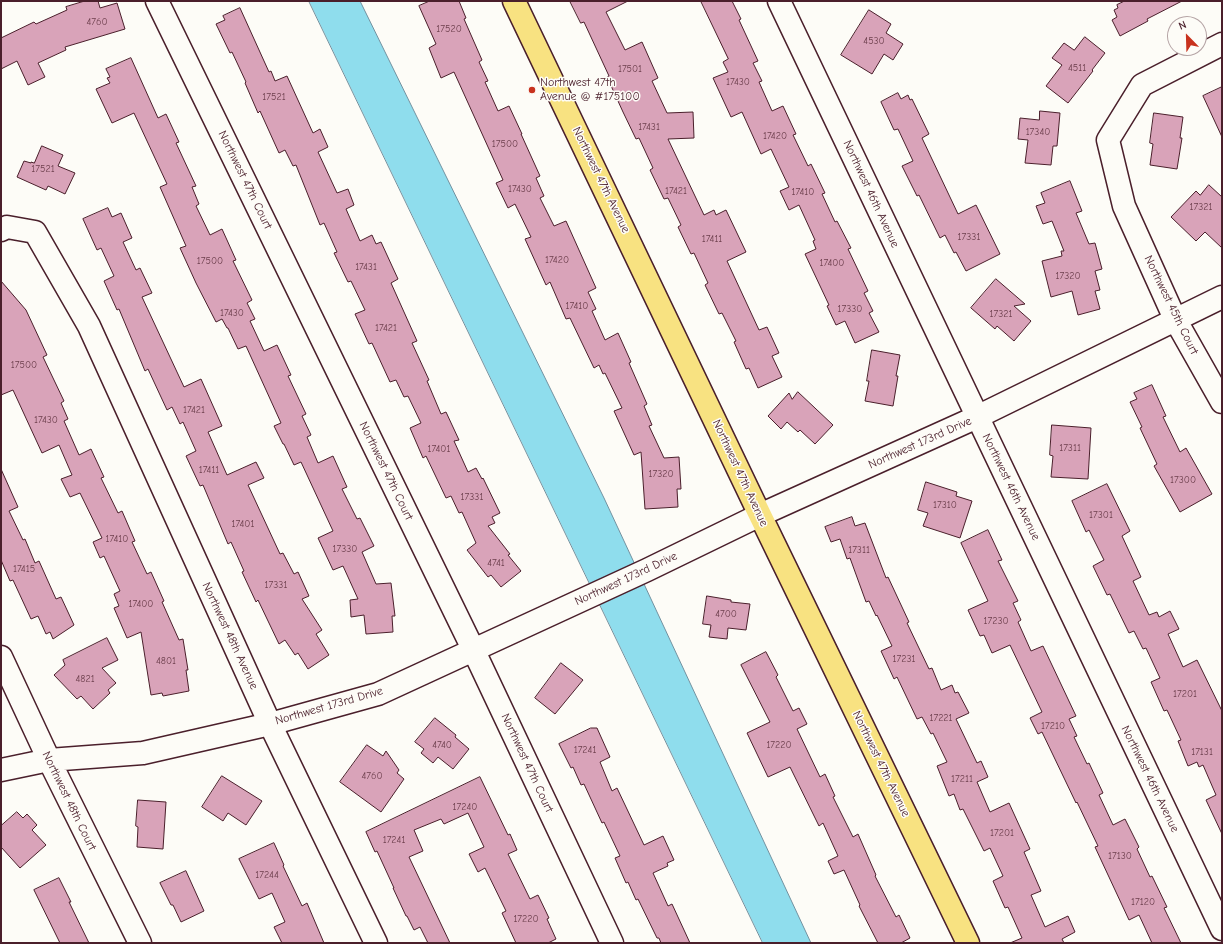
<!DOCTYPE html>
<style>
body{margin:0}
#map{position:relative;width:1223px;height:944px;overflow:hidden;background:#fdfcf7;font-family:"Comic Neue",sans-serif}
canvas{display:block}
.frame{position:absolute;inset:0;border:2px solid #4a1f2b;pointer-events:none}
.north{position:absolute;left:1167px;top:16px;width:40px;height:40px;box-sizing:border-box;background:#fdfcf7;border:1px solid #b5a4a5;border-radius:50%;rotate:337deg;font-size:11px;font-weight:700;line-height:16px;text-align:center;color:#4a1f2b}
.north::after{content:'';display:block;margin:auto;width:14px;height:18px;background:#c8321e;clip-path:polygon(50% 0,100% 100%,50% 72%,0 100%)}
</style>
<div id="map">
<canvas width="1223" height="944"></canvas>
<div class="frame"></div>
<div class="north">N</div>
</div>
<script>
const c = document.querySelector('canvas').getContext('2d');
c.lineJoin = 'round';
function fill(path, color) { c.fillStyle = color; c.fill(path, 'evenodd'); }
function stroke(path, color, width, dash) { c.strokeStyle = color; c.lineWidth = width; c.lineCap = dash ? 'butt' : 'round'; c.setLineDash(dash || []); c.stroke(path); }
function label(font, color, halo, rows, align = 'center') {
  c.font = font + ' "Comic Neue",sans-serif'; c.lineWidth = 3; c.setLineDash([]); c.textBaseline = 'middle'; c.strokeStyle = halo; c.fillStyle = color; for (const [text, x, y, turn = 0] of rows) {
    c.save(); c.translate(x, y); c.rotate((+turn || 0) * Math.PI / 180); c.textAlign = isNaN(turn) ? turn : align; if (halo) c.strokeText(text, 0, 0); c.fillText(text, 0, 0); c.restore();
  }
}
const water = new Path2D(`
 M309,1H360L604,498L811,943H763Z`);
const building = new Path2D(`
 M85,1H98L100,8L117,3L125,29L65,47L66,50L38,63L45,77L28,85L17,61L1,69V38L34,22L36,24L67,10L66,7Z
 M430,1H459L466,18L464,19L482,60L479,62L488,81L485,82L498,111L509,106L522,134H521L540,176L536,178L544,196L540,198L554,226L566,221L596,288L588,292L596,309L592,311L605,340L618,333L631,362L629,363L647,404L644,406L652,425L649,426L664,458L679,457L681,489H677L678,507L645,509L641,452L634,455L614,411L622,408L605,373L603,374L599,365L594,368L570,318L566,319L550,282L546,285L525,239L531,237L515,204L508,208L496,183L503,180L454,72L441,78L429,48L436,44L419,6Z
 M570,1H628L606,12L625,50L642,42L658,78L652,81L667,113L693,112L694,138L668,139L704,215L714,210L716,215L726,210L746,252L727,261L759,330L767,327L779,353L772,356L782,377L758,388L749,368L746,369L734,342L736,341L722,313L719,314L705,285L708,283L694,253L691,254L678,227L681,225L668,198L664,199L650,170L653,168L639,138L636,139L623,112L607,77L609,76L584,22L581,23Z
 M701,1H732L741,19L739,20L758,61L753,63L762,81L759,82L772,111L783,106L796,134L793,135L808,166L811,164L825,193L822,194L835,222L837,221L851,248L848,249L868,291L864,293L873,311L869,313L879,332L855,343L845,321L836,325L827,306L829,305L805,254L816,249L813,241L815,240L799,205L789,210L780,191L789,187L771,149L761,154L742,112L731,117L713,78L728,72L723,62L728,59Z
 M1125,1H1182L1147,19L1148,21L1120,36L1112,20L1117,17L1114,10L1118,8L1117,5Z
 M240,8L269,72L271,71L275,81L287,76L313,133L320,129L328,147L318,152L337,193L348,189L354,205L346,209L360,241L372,235L376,244L381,242L398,279L391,283L417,341L412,343L429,380L427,381L441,414L446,412L459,440L454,441L468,472L476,468L482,479L483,478L500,513L492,517L495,523L488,526L510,554L508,555L521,571L501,587L491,575L488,577L467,550L476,543L462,512L459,513L451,496L446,498L426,456L423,458L410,428L421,423L408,396L404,397L396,380L390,382L372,343L369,344L355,314L365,310L351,281L348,282L334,253L337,252L324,223L320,225L296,165L293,166L285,150L279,153L260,111L258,113L245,83L246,82L232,52L230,53L216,24L225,20L223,16Z
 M869,10L891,24L886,33L903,44L893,60L884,54L872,74L841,55Z
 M1085,37L1105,53L1092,70L1093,71L1068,103L1046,86L1062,65L1052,58L1064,43L1074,50Z
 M131,58L158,118L166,114L179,142L176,143L196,186L192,187L199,204L196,206L210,235L222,229L236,260L233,261L252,300L247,303L255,319L250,321L264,351L277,345L291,375L288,376L306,414L302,416L311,435L307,437L318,463L333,456L347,487L342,489L357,519L360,518L374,546L362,552L376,584L391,583L395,616H392L393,632L366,634L364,615L351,617L350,600L358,599L343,566L333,570L318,538L333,531L301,462L294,465L284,444H283L274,426L281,423L246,346L238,349L228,328H227L222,319L216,322L196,283L180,248L186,246L160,187L167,184L134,113L112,123L96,89L110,83L107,78L110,77L106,69Z
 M1222,87V137L1203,96Z
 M898,93L901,99L908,95L910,100L912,99L929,134L922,138L958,214L976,205L1000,254L966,271L956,252L954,253L945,235L940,238L919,195L917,196L902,166L913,161L898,129L894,130L881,102Z
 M1040,111L1060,113L1057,146H1053L1051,165L1025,163L1028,140L1018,139L1020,118L1039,120Z
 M1154,113L1183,117L1180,138H1182L1177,169L1150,165L1153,144L1150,143Z
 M42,146L63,155L58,166L75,173L65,194L48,186L46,190L17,177L24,161L31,163V162L34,163Z
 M1070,181L1082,211L1076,213L1089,244L1095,243L1102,269L1095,271L1100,290L1095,291L1100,309L1078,315L1072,291L1051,297L1042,261L1062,256L1061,251H1064L1052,221L1043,224L1036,206L1045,203L1041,193Z
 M1209,185L1222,197V248L1205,232L1196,241L1171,217L1196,191L1200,195Z
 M108,208L112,217L121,213L132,238L123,242L136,270L140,268L152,293L142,297L184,387L201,379L222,426L208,432L227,475L256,462L264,478L248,485L280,554L283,553L294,574L298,572L309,596L302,599L322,630L316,634L329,655L308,669L298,653L295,655L285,640L279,644L258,600L256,602L242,572L244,571L231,542L228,544L203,485L200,486L186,456L196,451L183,422L180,424L172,407L167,410L148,369L145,371L119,309L117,310L104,281L114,276L101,248L97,250L83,219Z
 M996,279L1025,304L1014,306L1031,321L1014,341L997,326L995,329L971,308Z
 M1,281L26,310L47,355L43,357L64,401L61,403L68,419L64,421L79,455L91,449L104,477L101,478L118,513L122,511L135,541L132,542L147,574L151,572L164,601L162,602L179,640L183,639L188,670H186L189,691L163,696L162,693L151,695L141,632L127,638L114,608L119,606L114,594L120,591L104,556L100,558L93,542L102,538L80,493L70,497L61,479L72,475L59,445L42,453L13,390L1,395Z
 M872,350L900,355L896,376H898L893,406L865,401L869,381H867Z
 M1152,385L1166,416L1163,417L1180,452L1186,448L1212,494L1180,512L1154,466L1157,464L1140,428L1142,427L1130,402L1137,399L1134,393Z
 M798,392L833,425L815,444L800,430L798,432L787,422L781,429L768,416L789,393L792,399Z
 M1052,425L1091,428L1088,479L1051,477L1053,456L1050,455Z
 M1,469L18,507L9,511L23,540L25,539L35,563L39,561L56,599L61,597L74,625L53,639L50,632L46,634L38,616L31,619L13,580L10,581L1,560Z
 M926,482L957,492L956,496L972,501L960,538L923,526L928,513L918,510Z
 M1107,484L1130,531L1122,536L1141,577L1133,581L1149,615L1157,612L1159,617L1170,611L1179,629L1168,634L1183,667L1197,660L1222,711V834L1206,800L1216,795L1203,765L1199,767L1197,762L1188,766L1178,741L1181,740L1167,710L1164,711L1151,682L1160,678L1146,648L1143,649L1134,631L1129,633L1110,594L1107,595L1093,566L1104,560L1089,530L1086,532L1072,501Z
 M852,517L855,526L865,523L886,578L888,577L909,622L907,623L929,669L932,668L941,690L952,685L955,693L958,692L969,713L956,719L977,763L981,761L988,777L977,782L990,812L1009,803L1030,849L1024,852L1041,891L1031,895L1045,927L1068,916L1075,932L1062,939L1064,943H1010L1022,938L1008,907L1005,908L993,881L1003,876L990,848L984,851L963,809L960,810L954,794L949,796L937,766L947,762L933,733L931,734L922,717L917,719L897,677L894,679L881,651L892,646L877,615L876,616L869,601L866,602L850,558L847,559L840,539L831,542L825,527Z
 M988,530L1002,560L998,561L1018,601L1013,603L1021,620L1018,622L1031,651L1043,646L1076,716L1069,719L1077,736L1074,737L1087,764L1089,763L1103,793L1099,795L1113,825L1125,819L1139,847L1137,849L1150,877L1152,876L1167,907L1164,908L1181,943H1152L1139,915L1129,920L1095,847L1098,846L1077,802L1076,803L1042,732L1038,734L1030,718L1042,712L1010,645L992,653L984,635L980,636L968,610L988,601L961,543Z
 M707,596L731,600V602L750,604L746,630L728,628L727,639L709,637L711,625L703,624Z
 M107,638L118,660L102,668L116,683L108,690L110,693L93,709L81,696L77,699L54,675L65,665L63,660Z
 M766,652L778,675L776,677L793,711L799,708L807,724L797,729L820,777L825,774L835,796L833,797L853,837L858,834L876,875L875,876L896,917L899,915L910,938L901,943H878L859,906L860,905L844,870L834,874L828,861L838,856L823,823L819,826L790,767L768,777L747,733L770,722L741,665Z
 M561,663L583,680L555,714L535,698Z
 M435,718L456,735L455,737L469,749L453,769L438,757L433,763L421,753L424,749L415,742Z
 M591,728H597L610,757L600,762L612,791L617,788L644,845L663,836L674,860L667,863L668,866L653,873L668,906L672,904L690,943H661L659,938H657L638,899L636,900L628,882L626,883L615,858L620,856L604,822L602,823L584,784L581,785L573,767L571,768L559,744Z
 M367,745L383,756L386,751L399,770L397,773L404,779L381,812L340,782Z
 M222,776L262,801L246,825L228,813L223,821L202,807Z
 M480,777L508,835L510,834L517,850L508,854L530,899L538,895L549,918L547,919L556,939L548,943H516L502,913L506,911L485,868L478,872L469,854L484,847L468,813L444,824L441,819L414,830L423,851L409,857L450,943H428L420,927L414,930L407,916H406L393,888H394L377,851L375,852L366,832Z
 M138,800L166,802L163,849L137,847L138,827L136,826Z
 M17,812L23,818L27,814L37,825L32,830L46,845L20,868L1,847V826Z
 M274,843L284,865L283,866L302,906L307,903L324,943H282L274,927L285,922L272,893L259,899L239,859Z
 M186,871L204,911L181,922L173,905H171L160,883Z
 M59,878L71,902H69L89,943H60L34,890Z`);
const minor = new Path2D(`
 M157,1L473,649L612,943
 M779,1L1222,929
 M1222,44L1142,85L1108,140L1124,206L1175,319L1222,402
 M1,230L7,227L35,232L89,326L270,724L376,943
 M1,657L49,760L140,943
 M1,770L49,760L143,753L270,724L378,694L647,570L760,515L977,417L1222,297`);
const major = new Path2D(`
 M514,1L760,515L968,943`);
const markers = [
 [532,90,4,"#c8321e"]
];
const numberNames = [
 ["4760",97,22],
 ["17520",449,29],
 ["4530",874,41],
 ["4511",1077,68],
 ["17501",630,69],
 ["17430",738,82],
 ["17521",274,97],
 ["17431",649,127],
 ["17340",1038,132],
 ["17420",775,136],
 ["17500",505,144],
 ["17521",43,169],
 ["17430",520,189],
 ["17421",676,191],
 ["17410",803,192],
 ["17321",1201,207],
 ["17331",969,237],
 ["17411",712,239],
 ["17420",557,260],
 ["17500",210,261],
 ["17400",832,263],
 ["17431",366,267],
 ["17320",1068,276],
 ["17410",577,306],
 ["17330",850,309],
 ["17430",232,313],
 ["17321",1001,314],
 ["17421",386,328],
 ["17500",24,365],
 ["17421",194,410],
 ["17430",46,420],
 ["17311",1070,448],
 ["17401",439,449],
 ["17411",209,470],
 ["17320",661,474],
 ["17300",1183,480],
 ["17331",472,497],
 ["17310",945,505],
 ["17301",1101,515],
 ["17401",243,524],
 ["17410",117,539],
 ["17330",345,549],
 ["17311",859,550],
 ["4741",496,563],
 ["17415",24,569],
 ["17331",276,585],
 ["17400",141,604],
 ["4700",726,614],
 ["17230",996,621],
 ["17231",904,659],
 ["4801",166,661],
 ["4821",85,679],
 ["17201",1185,694],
 ["17221",941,718],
 ["17210",1053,726],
 ["4740",442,745],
 ["17220",779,745],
 ["17241",585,750],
 ["17131",1202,752],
 ["4760",372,776],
 ["17211",962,779],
 ["17240",465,807],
 ["17201",1002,833],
 ["17241",394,840],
 ["17130",1120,856],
 ["17244",267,875],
 ["17120",1143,902],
 ["17220",526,919]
];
const poiNames = [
 ["Northwest 47th",540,83],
 ["Avenue @ #175100",540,97]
];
const streetNames = [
 ["Northwest 47th Court",245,180,64],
 ["Northwest 47th Avenue",601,180,64],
 ["Northwest 46th Avenue",871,194,65],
 ["Northwest 45th Court",1171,305,64],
 ["Northwest 173rd Drive",920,443,-24],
 ["Northwest 47th Court",386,471,64],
 ["Northwest 47th Avenue",740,473,65],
 ["Northwest 46th Avenue",1011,487,64],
 ["Northwest 173rd Drive",626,579,-25],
 ["Northwest 48th Avenue",230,636,65],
 ["Northwest 173rd Drive",329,706,-16],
 ["Northwest 47th Court",527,763,65],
 ["Northwest 47th Avenue",881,764,64],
 ["Northwest 46th Avenue",1150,779,64],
 ["Northwest 48th Court",69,801,64]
];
fill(water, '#8fdded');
stroke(water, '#73919f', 1);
fill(building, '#d9a3b9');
stroke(building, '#4a1f2b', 1);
stroke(minor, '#4a1f2b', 25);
stroke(major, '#4a1f2b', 25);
stroke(minor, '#fdfcf7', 22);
stroke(major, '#f8e281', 22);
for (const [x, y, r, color] of markers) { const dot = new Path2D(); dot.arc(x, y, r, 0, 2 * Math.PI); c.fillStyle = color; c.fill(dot); stroke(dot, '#fdfcf7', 1.5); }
label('10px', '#6e404e', null, numberNames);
label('12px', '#4a1f2b', '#fdfcf7', poiNames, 'left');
label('12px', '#4a1f2b', '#fdfcf7', streetNames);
</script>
